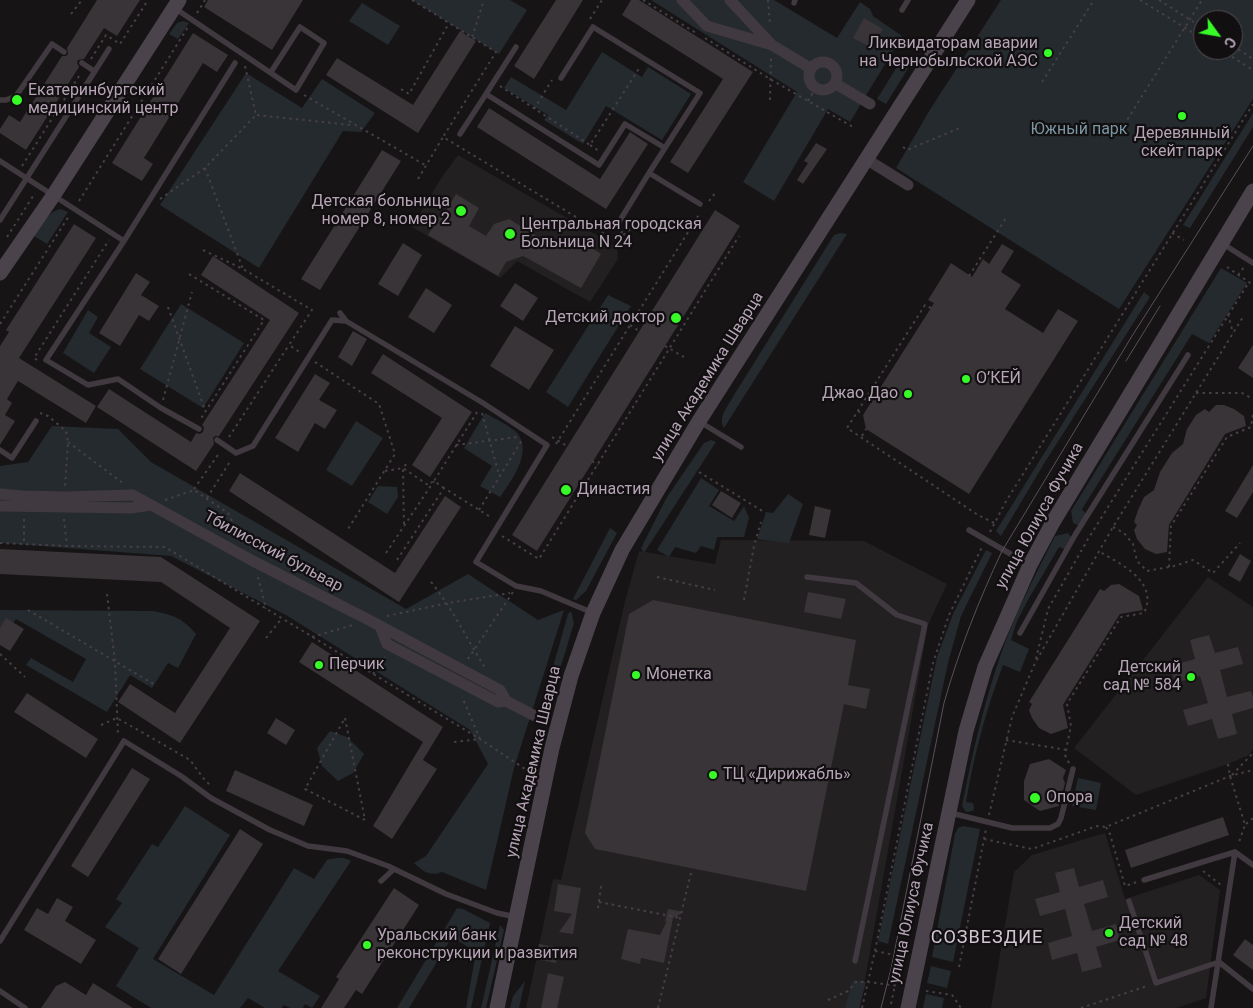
<!DOCTYPE html>
<meta charset="utf-8">
<style>
body{margin:0}
#map{position:relative;width:1253px;height:1008px;overflow:hidden;background:#161415;font-family:Roboto,sans-serif}
canvas{display:block}
.north{position:absolute;left:1193px;top:10px;width:50px;height:50px;box-sizing:border-box;background:#110f10;border:1px solid #534b53;border-radius:50%;rotate:122deg;font-size:14px;font-weight:700;line-height:20px;text-align:center;color:#b6a5b7}
.north::after{content:'';display:block;margin:auto;width:18px;height:22px;background:#37fb27;clip-path:polygon(50% 0,100% 100%,50% 72%,0 100%)}
</style>
<div id="map">
<canvas width="1253" height="1008"></canvas>
<div class="north">С</div>
</div>
<script>
const c = document.querySelector('canvas').getContext('2d');
c.lineJoin = 'round';
function fill(path, color) { c.fillStyle = color; c.fill(path, 'evenodd'); }
function stroke(path, color, width, dash) { c.strokeStyle = color; c.lineWidth = width; c.lineCap = dash ? 'butt' : 'round'; c.setLineDash(dash || []); c.stroke(path); }
function label(font, color, halo, rows, align = 'center') {
  c.font = font + ' Roboto,sans-serif'; c.lineWidth = 4.5; c.setLineDash([]); c.textBaseline = 'middle'; c.strokeStyle = halo; c.fillStyle = color; for (const [text, x, y, turn = 0] of rows) {
    c.save(); c.translate(x, y); c.rotate((+turn || 0) * Math.PI / 180); c.textAlign = isNaN(turn) ? turn : align; if (halo) c.strokeText(text, 0, 0); c.fillText(text, 0, 0); c.restore();
  }
}
const built = new Path2D(`
 M458,155L617,247L618,259L590,302L517,261L500,278L412,227L440,180Z
 M721,540L864,541L947,584L928,625L860,1008H526L553,879L561,880L625,601L639,551L715,564Z
 M1208,577L1253,607V749L1249,755L1228,764L1136,795L1074,748Z
 M1105,833L1125,899L1199,875L1220,890L1206,998L1177,1008H991L1014,872L1032,855Z`);
const green = new Path2D(`
 M412,0H510L527,10L499,54Z
 M651,0H774L837,38L860,2L870,9L873,16L902,36L850,122L828,109L774,201L743,182L797,92Z
 M1001,0H1253V99L1119,309L896,168L931,108ZM1203,20H1233V50H1203Z
 M362,3L400,26L388,45L349,21Z
 M183,21L189,23L178,39L169,34L177,23Z
 M602,52L642,77L648,67L691,94L662,140L606,106L583,144L544,120L548,115L504,88L511,77L566,110Z
 M900,62L909,67L886,104L877,99Z
 M246,73L302,108L322,79L375,113L361,132L343,131L259,268L160,205Z
 M1253,113V127L1190,228L1183,225Z
 M61,209L68,212L47,244L34,236C41,226 48,211 61,209Z
 M841,233L847,234L724,428C717,417 729,405 734,395L834,235Z
 M1221,268L1247,283L1209,343L1192,334L1082,509L1086,514L1083,523L1077,525L1073,523L1071,511Z
 M1144,292L1150,297L1045,462L1001,536L996,531Z
 M608,295L631,306L568,407L546,392Z
 M181,304L244,343L203,408L140,369Z
 M88,310L98,317L89,333L111,347L94,373L63,353Z
 M485,413C494,418 512,427 518,434C532,454 511,481 500,497L480,486L492,466L464,448Z
 M356,421L383,438L352,486L326,470Z
 M52,426L118,429L151,462L406,609L468,574L538,620L564,610L514,768L486,890L442,872C429,877 423,871 414,863L426,856L488,764L470,730L286,615L171,556L3,543L0,541V466L28,462Z
 M711,440L716,442L644,553L641,548L667,497L704,443Z
 M701,478L719,490L709,506L734,521L744,506L749,518L744,537H717L714,550L701,546L696,553L675,547L669,557L657,550Z
 M378,486L397,487L398,497L387,514L368,502Z
 M788,494L803,504L789,543L757,539L766,512L773,513Z
 M610,528L617,533L586,591L576,600L573,599Z
 M1068,533L1072,538L1065,549L1059,547L1028,600L1017,621L1011,640L1029,649L1020,672L1003,665C986,710 974,755 966,802L973,803L974,808L973,811L966,812L962,806C973,749 986,694 1006,640C1020,604 1038,570 1055,536Z
 M986,550L992,553L961,616L948,663L888,944L878,941L937,657L953,614Z
 M0,610L153,611C173,615 183,618 196,634L178,668L168,663L152,688L130,675L107,712L26,665L31,658L73,682L86,659L16,619L0,644Z
 M571,611L574,623L545,719L539,716L568,614Z
 M330,731L347,737L364,754L353,773L338,781L322,766L317,748Z
 M1078,778L1101,783L1096,810L1072,806Z
 M185,806L230,835L153,959L214,995L294,868L314,879L327,860C335,858 343,856 351,861L278,971L320,996L312,1008L305,1004L303,1008H290L284,1005L281,1008H265L248,998L240,1008H151L116,986L139,948L105,927L122,903L116,899L152,844L158,847Z
 M963,826L980,829L953,962L932,957L955,834L958,828Z
 M457,908L463,909L490,923L471,1008H466L476,952L452,937L409,1008H397Z
 M500,925L504,930L486,1008H481Z
 M931,966L951,971L947,988L927,983Z
 M853,980L866,982L859,1008H845Z
 M525,981L519,1008H510L513,996Z
 M926,994L944,998L942,1008H923Z`);
const building = new Path2D(`
 M97,0H140L117,36L104,28L84,59L78,60L77,63L79,67L26,150L0,133V129L9,115L20,122L62,56H66L68,54L67,48Z
 M208,0H303L272,50L204,7Z
 M556,0H583L534,79L514,66Z
 M631,0H639L753,72L688,173L670,162L723,79L622,15Z
 M864,18L883,29L872,48L853,38Z
 M460,31L476,41L418,133L326,75L337,58L413,105Z
 M193,33L228,55L217,72L203,63L144,158L153,164L142,181L112,163Z
 M489,108L600,179L630,132L648,144L606,209L477,127Z
 M816,143L827,149L803,184L797,180L808,163L804,161Z
 M382,150L401,161L320,290L301,279Z
 M456,194L479,208L469,226L486,236L494,224L509,219L542,239L545,236L561,246L579,240L601,254L581,288L523,256L506,262L498,276L428,235L442,212L445,213Z
 M715,210L740,226L537,551L512,535Z
 M74,224L96,238L19,358L96,406L86,423L18,381L7,399L12,403L5,415L15,421L0,445V346L9,332L6,330Z
 M403,243L422,255L398,296L378,284Z
 M1002,244L1014,251L1001,272L1021,285L1005,309L1043,333L1058,309L1078,321L969,494L866,429L863,415L934,303L928,300L951,263L972,277L983,259L989,264Z
 M213,256L299,313L219,436H215L213,438L214,444L196,471L97,407L109,389L191,442L196,433L200,434L203,432L204,428L202,425L270,320L201,275Z
 M136,273L150,282L141,295L159,306L149,321L139,315L120,346L99,333Z
 M515,283L538,298L523,321L500,306Z
 M426,288L452,305L434,333L408,317Z
 M515,326L554,350L529,390L490,366Z
 M353,331L367,339L352,366L338,357Z
 M1253,345V378L1238,368Z
 M383,354L472,412L430,477L412,465L442,418L371,373Z
 M315,374L330,383L319,400L337,410L325,429L315,423L298,452L275,438Z
 M1216,405H1224L1234,409L1244,416L1246,426L1225,434L1169,525L1167,552L1156,554L1145,549L1137,539L1134,530L1137,525L1134,522L1138,510L1144,497L1154,490L1160,472L1172,453L1183,444L1187,429L1196,415L1205,409L1209,412Z
 M1253,465V492L1237,518L1225,511Z
 M240,473L395,573L445,496L461,507L399,602L229,491Z
 M721,491L741,503L732,518L712,505Z
 M815,506L831,510L825,538L809,535Z
 M0,549L161,557L260,621L180,743L118,702L130,684L175,713L230,628L161,582L0,574Z
 M1240,554L1251,561L1240,582L1228,575Z
 M1119,584L1139,596L1143,610L1120,614L1063,705L1068,728L1051,734L1039,728L1032,718L1029,710L1032,704L1029,702L1100,589L1104,591L1111,585Z
 M808,592L846,599L841,619L804,612Z
 M653,600L856,640L848,685L870,689L866,709L844,704L806,891L595,849L585,833L629,614Z
 M6,618L24,629L10,651L0,645V628Z
 M1209,635L1215,653L1238,647L1243,664L1220,670L1227,697L1251,691L1253,697V708L1232,714L1237,734L1218,739L1212,719L1188,726L1183,710L1208,703L1200,676L1175,683L1170,666L1195,659L1190,640Z
 M312,642L443,727L423,760L437,769L392,839L373,826L423,742L299,662Z
 M27,693L98,739L86,758L14,712Z
 M276,718L295,730L286,745L267,733Z
 M1049,759L1066,770L1063,778L1065,783L1062,795L1059,798V806L1040,811L1024,800V781L1030,764Z
 M132,768L150,779L88,877L71,866Z
 M235,770L313,805L304,826L226,791Z
 M1223,817L1229,835L1131,868L1125,850Z
 M240,829L263,844L181,974L158,959Z
 M1074,868L1079,887L1103,880L1108,897L1084,904L1092,931L1116,924L1120,940L1096,947L1102,967L1082,972L1077,953L1052,960L1048,943L1072,936L1065,909L1040,916L1035,899L1060,892L1055,873Z
 M558,884L581,888L573,934L559,932L572,914L554,911Z
 M394,888L419,905L362,994L356,990L344,1008H321L339,979L336,977Z
 M57,898L73,907L65,921L96,940L81,964L24,930L37,908L48,914Z
 M668,909L684,912L673,918L664,963L641,958L640,964L621,959L628,929L660,935L667,921L665,922Z
 M1245,939L1253,945V970L1233,955Z
 M539,944L560,948L556,963L535,959Z
 M548,973L564,977L557,1008H541Z
 M65,982L86,995L93,983L133,1008H41L56,986Z`);
const path = new Path2D(`
 M412,0L496,52L443,137
 M643,0L696,33
 M768,0L770,25
 M1140,0L1203,39
 M1159,0L1203,28
 M197,13L205,0
 M71,14L82,0
 M590,19L602,0
 M472,37L484,0
 M705,38L770,79L855,128
 M1233,46L1253,59
 M1221,50L1253,70
 M91,59L106,35L120,44L148,0
 M245,66L256,115
 M1042,82L1094,0
 M500,86L590,145L640,67
 M401,89L409,94L449,23
 M304,95L425,165
 M770,100L771,57
 M808,101L815,89
 M534,109L552,80
 M257,115L351,125
 M1124,125L1202,0
 M590,145L599,151
 M903,147L907,150L962,127
 M22,166L81,73
 M205,168L243,269
 M418,179L443,137L616,241L633,227
 M160,199L205,168L256,115
 M79,201L188,27
 M709,201L715,193
 M1172,233L1184,240
 M7,237L35,193
 M618,239L623,230
 M203,250L243,269L312,310L289,345L301,353
 M1227,267L1253,285
 M189,274L264,320L200,420
 M1238,275L1244,267
 M969,276L1006,218
 M168,307L205,410
 M931,308L925,305L847,428L978,515L994,523
 M1228,314L1233,333
 M0,324L69,216
 M630,325L639,331
 M665,346L684,357
 M37,360L34,358L109,240
 M315,362L379,404L395,454L348,529
 M1196,393H1242L1253,399
 M163,400L192,292
 M858,411L863,415
 M40,413L48,416L66,431L68,442L65,487
 M482,413L499,475
 M862,436L866,429
 M229,437L289,345
 M552,437L567,446
 M68,442L124,484
 M556,444L700,213
 M456,445L518,437
 M592,461L598,465
 M385,471L403,468L428,485L432,482
 M699,472L764,512
 M444,488L434,481L479,409
 M194,489L220,452
 M207,498L231,460
 M165,500L194,490L228,513L243,543
 M479,510L522,440
 M24,519V544
 M64,519L67,546
 M404,524L403,468L407,463
 M1113,527L1124,533L1133,544L1137,561L1147,571L1174,566L1193,560L1213,573L1240,543
 M990,532L1005,503L1253,104
 M502,536L539,559L739,236
 M0,543L67,546L165,547L480,739L525,769
 M386,553L434,481
 M397,560L444,488L492,518
 M1169,567L1171,526L1227,437L1251,427L1253,414
 M258,577L266,609
 M657,577L715,590
 M431,582C453,609 467,640 486,669
 M107,594L115,662L118,736
 M744,600L754,546L761,522
 M28,610L157,686
 M387,616L448,603L510,593
 M312,637L353,625
 M266,638L282,618
 M0,654L25,677
 M468,659L513,592
 M1036,659L1048,609L1088,539L1249,282
 M373,674L385,657
 M345,718L365,820L305,789Z
 M101,725L117,718L190,760L204,779L212,787
 M1006,740L1067,750
 M454,742L480,739L462,697
 M1069,763L1065,755L1071,726L1067,704L1121,617L1144,613C1159,582 1121,564 1100,552
 M1228,764L1230,776L1245,825L1238,845
 M1232,775L1253,753
 M989,815L1012,717L1035,663L1113,527L1243,317
 M1246,824L1253,818
 M1106,827L1110,834L1125,886L1137,882
 M984,839L1032,849L1097,826L1106,827L1230,776L1253,770
 M1203,871L1221,885
 M599,902L680,918
 M598,908L601,886
 M875,951L933,663L949,615L982,547
 M959,967L986,829
 M926,991L952,995L961,1008
 M828,1000L848,991L856,982H868L899,986
 M891,1004L895,985
 M658,1008L692,869
 M862,1008L875,951L904,957
 M1081,1008L1147,986`);
const lane = new Path2D(`
 M794,3L795,0
 M176,9L296,90L324,43L300,27L271,72
 M902,10L908,0
 M516,47L486,94L599,165L625,124L665,148
 M82,63L94,71
 M561,78L593,27L700,93L649,173L700,204
 M0,100H6L16,96L52,44L64,52
 M460,134L486,94
 M0,161L124,241L235,63
 M0,220L109,49
 M619,222L649,173
 M124,241L46,360L88,385L118,379L161,408L199,429
 M1223,244L1253,263
 M340,313L346,321L483,403L547,445L476,562L516,586L541,591L593,613
 M700,422L741,447
 M217,440L236,453L253,446L332,320L346,321
 M0,450L12,458L36,421
 M969,530L1028,564
 M807,577L856,583L897,615L925,624L855,961
 M1020,633L1075,535L1188,355
 M951,813L1012,828H1050L1058,824L1061,818L1073,769
 M1235,852L1253,865
 M1144,880L1235,852L1211,1008
 M381,881L394,869
 M1129,901L1156,983L1219,962L1253,989
 M0,941L124,741L181,776L211,798L270,830L308,846L347,851L388,866L446,894L497,913L516,917
 M0,991L25,1008`);
const street = new Path2D(`
 M682,0L707,26L772,45L810,68
 M730,0L770,43
 M809 76a14 14 0 1 1 28 0a14 14 0 1 1-28 0Z
 M836,84L870,104
 M866,159L908,185
 M0,494L23,496L65,497L133,495L253,561L369,620L500,690L506,701L535,716
 M0,506L131,508L151,505
 M380,626L387,644L498,702L506,701`);
const secondary = new Path2D(`
 M0,273L53,196L179,0
 M497,1008L552,748L571,676L593,613L622,550L699,421L968,0
 M908,1008L966,731L985,667L1030,565L1053,522L1253,191`);
const tram = new Path2D(`
 M1126,361L1160,306
 M881,1008L891,969L944,703C959,650 979,600 1002,551L1132,336L1253,146`);
const markers = [
 [1048,53,5,"#37fb27"],
 [17,100,6,"#37fb27"],
 [1182,116,5,"#37fb27"],
 [461,211,6,"#37fb27"],
 [510,234,6,"#37fb27"],
 [676,318,6,"#37fb27"],
 [966,379,5,"#37fb27"],
 [908,394,5,"#37fb27"],
 [566,490,6,"#37fb27"],
 [319,665,5,"#37fb27"],
 [636,675,5,"#37fb27"],
 [1191,677,5,"#37fb27"],
 [713,775,5,"#37fb27"],
 [1035,798,6,"#37fb27"],
 [1109,933,5,"#37fb27"],
 [367,945,5,"#37fb27"]
];
const poiNames = [
 ["Ликвидаторам аварии",1038,44,"right"],
 ["на Чернобыльской АЭС",1038,62,"right"],
 ["Екатеринбургский",28,91],
 ["медицинский центр",28,109],
 ["Деревянный",1182,134,"center"],
 ["скейт парк",1182,152,"center"],
 ["Детская больница",450,202,"right"],
 ["номер 8, номер 2",450,220,"right"],
 ["Центральная городская",521,225],
 ["Больница N 24",521,243],
 ["Детский доктор",665,318,"right"],
 ["О’КЕЙ",976,379],
 ["Джао Дао",898,394,"right"],
 ["Династия",577,490],
 ["Перчик",329,665],
 ["Детский",1181,668,"right"],
 ["сад № 584",1181,686,"right"],
 ["Монетка",646,675],
 ["ТЦ «Дирижабль»",723,775],
 ["Опора",1046,798],
 ["Детский",1119,924],
 ["сад № 48",1119,942],
 ["Уральский банк",377,936],
 ["реконструкции и развития",377,954]
];
const parkNames = [
 ["Южный парк",1079,130]
];
const streetNames = [
 ["улица Академика Шварца",708,377,-58],
 ["улица Юлиуса Фучика",1040,516,-61],
 ["Тбилисский бульвар",273,552,28],
 ["улица Академика Шварца",534,762,-77],
 ["улица Юлиуса Фучика",912,903,-78]
];
const neighbourhoodNames = [
 ["СОЗВЕЗДИЕ",987,938]
];
fill(built, '#232022');
fill(green, '#242a2e');
fill(building, '#383437');
stroke(path, '#473f47', 2, [2.5, 4]);
stroke(lane, '#40393f', 5.5);
stroke(street, '#40393f', 11);
stroke(secondary, '#4b434b', 15);
stroke(tram, '#5a515a', 1);
for (const [x, y, r, color] of markers) { const dot = new Path2D(); dot.arc(x, y, r, 0, 2 * Math.PI); c.fillStyle = color; c.fill(dot); stroke(dot, '#110f10', 2); }
label('16px', '#b6a5b7', '#110f10', poiNames, 'left');
label('16px', '#7b96a3', '#110f10', parkNames);
label('16px', '#b6a5b7', '#110f10', streetNames);
c.letterSpacing = '1px';
label('18px', '#d3c6d3', '#110f10', neighbourhoodNames);
c.letterSpacing = '0px';
</script>
